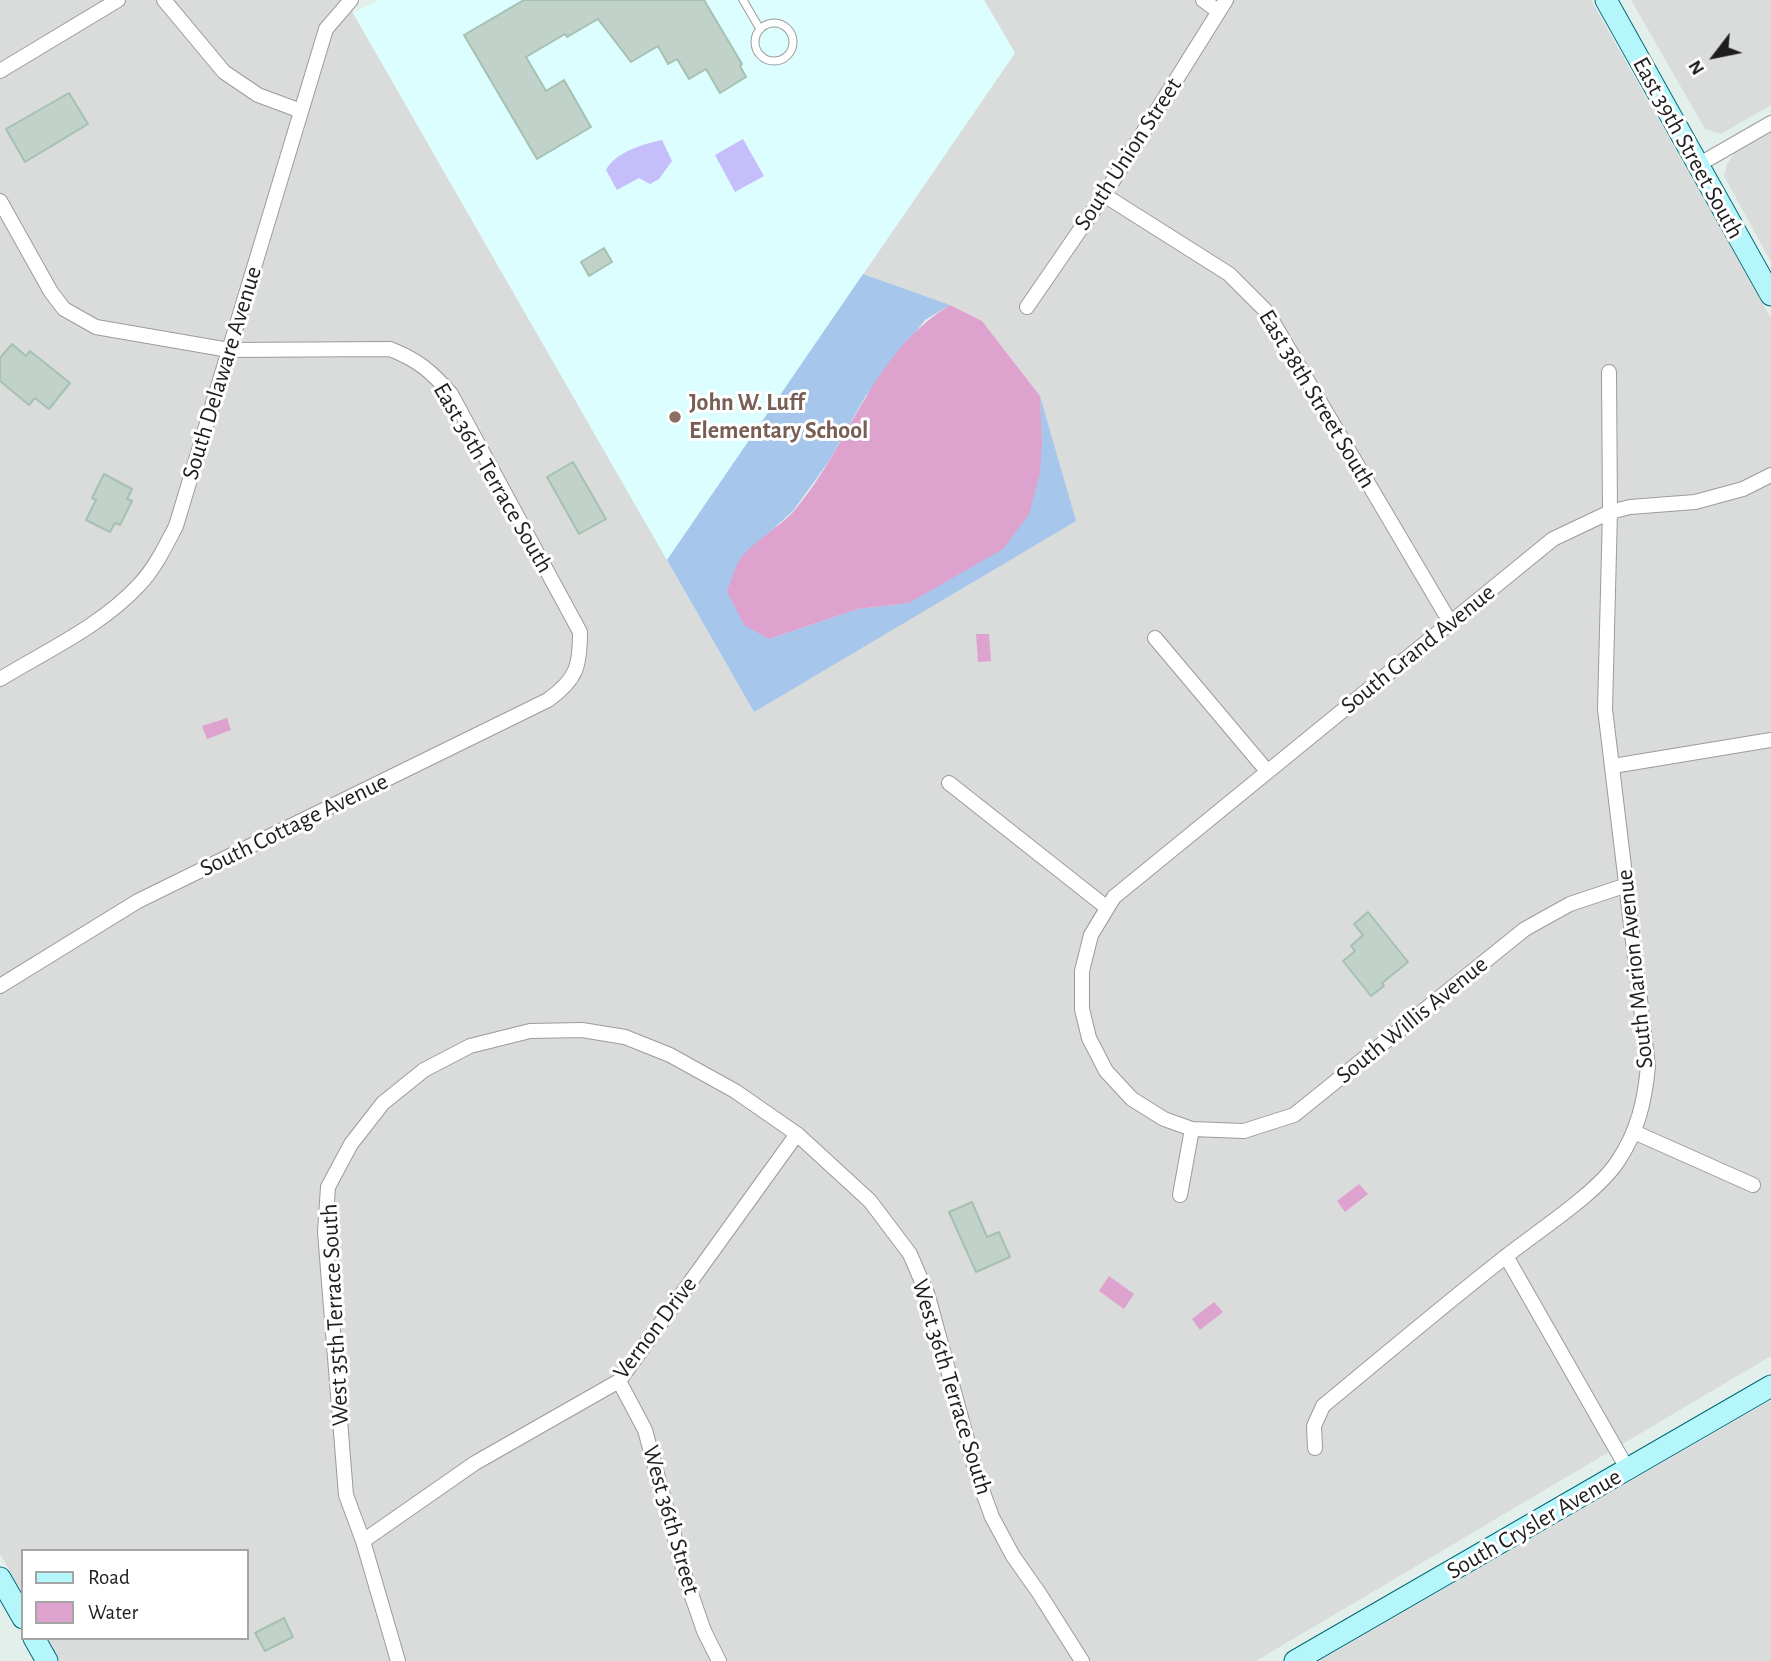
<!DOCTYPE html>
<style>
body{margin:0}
#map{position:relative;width:1771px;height:1661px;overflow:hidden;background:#e3efeb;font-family:"Alegreya Sans",sans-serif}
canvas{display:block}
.legend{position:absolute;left:21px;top:1549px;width:228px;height:91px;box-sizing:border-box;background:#fff;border:2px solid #a5a5a5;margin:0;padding:9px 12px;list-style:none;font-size:21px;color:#1e1e1e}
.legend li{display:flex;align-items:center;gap:14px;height:35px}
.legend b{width:35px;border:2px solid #a5a5a5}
.north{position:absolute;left:1680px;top:21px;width:70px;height:70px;-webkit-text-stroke:5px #fff;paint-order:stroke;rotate:238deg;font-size:19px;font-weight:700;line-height:28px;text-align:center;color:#1e1e1e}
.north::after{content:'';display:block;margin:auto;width:24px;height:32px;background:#1e1e1e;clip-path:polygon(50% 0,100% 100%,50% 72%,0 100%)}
</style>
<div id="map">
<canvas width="1771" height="1661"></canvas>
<ul class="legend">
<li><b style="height:9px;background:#b5f6fb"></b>Road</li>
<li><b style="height:19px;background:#dea2cf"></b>Water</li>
</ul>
<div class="north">N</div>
</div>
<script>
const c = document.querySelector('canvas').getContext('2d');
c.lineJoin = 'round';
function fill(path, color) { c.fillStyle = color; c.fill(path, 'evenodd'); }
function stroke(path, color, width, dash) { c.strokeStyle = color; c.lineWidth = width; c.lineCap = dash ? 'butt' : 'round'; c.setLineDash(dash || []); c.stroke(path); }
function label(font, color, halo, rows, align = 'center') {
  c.font = font + ' "Alegreya Sans",sans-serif'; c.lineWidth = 6; c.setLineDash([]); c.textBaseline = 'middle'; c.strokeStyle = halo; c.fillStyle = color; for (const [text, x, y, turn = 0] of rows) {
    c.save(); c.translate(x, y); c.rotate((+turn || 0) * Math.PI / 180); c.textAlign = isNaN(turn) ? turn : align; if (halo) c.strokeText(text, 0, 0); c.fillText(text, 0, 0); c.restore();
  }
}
const residential = new Path2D(`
 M0,0H350L353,13L754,712L1040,396L982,321L950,305L863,274L1014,53L984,0H1591L1771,318V1356L1256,1661H60L47,1638H247V1551H23V1594L0,1554Z
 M1631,0H1771V105L1721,134L1705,129Z
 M1771,132V262L1724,176L1727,164L1735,153Z
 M1771,1400V1661H1319Z`);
const education = new Path2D(`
 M379,0H984L1015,53L667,560L353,13Z`);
const grass = new Path2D(`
 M863,274L950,305L925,320L865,397L829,461L793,511L740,559L769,639L858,609L909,603L1042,441L1040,396L1076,521L754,712L667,560Z`);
const park = new Path2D(`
 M743,139L764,176L735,192L715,155Z
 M662,140L672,161L659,179L650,184L639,178L617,190L606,170C615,152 644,144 662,140Z`);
const water = new Path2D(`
 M950,305L982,321L1040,396L1042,441L1040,473L1029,514L1003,549L909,603L858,609L769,639L744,625L727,591C731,582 734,570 739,561C749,544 780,527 794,511C852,443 870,354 950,305Z
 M976,634H989L991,661L978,662Z
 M227,718L231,730L207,739L202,726Z
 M1359,1184L1368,1194L1345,1212L1337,1201Z
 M1109,1276L1134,1294L1124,1309L1099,1291Z
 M1214,1302L1223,1312L1200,1330L1192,1319Z`);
const building = new Path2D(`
 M524,0H704L742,64L740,66L746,77L720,93L706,69L689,79L677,59L668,64L658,46L631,62L598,19L567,37L565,34L526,57L546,91L564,80L591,127L537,159L464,35Z
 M69,93L88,124L25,162L6,129Z
 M604,248L612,262L589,276L581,262Z
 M12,344L26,356L30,351L70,383L49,409L35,398L29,405L0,381V358Z
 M573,462L606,519L579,534L547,477Z
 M104,474L132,489L127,499L132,501L120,525L115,523L110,532L86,520L96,500L92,498Z
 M1368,912L1408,962L1382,983L1384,986L1371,996L1343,961L1355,951L1351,946L1363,935L1354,924Z
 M972,1202L987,1237L999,1232L1010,1257L976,1272L949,1212Z
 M284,1618L293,1637L265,1651L255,1633Z`);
const service = new Path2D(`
 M743,0L760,29
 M755 42a19 19 0 1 1 38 0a19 19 0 1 1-38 0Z`);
const minor = new Path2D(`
 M164,0L224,72L258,95L301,111
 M1203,0L1218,11
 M0,71L118,0
 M1698,165L1771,123
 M1104,195L1229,274L1267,312L1450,622
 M0,201L51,292L64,309L96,327L229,350L390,349C418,360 431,371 451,394L580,632C580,666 577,679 548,700L138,901L0,986
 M1027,307L1104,195L1226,0
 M1155,638L1267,771
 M0,679C46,651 101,626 139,585C155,568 165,547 176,526L326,29L351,0
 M1613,766L1771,740
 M949,783L1106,907
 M1627,885L1570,904L1525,929L1294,1115L1244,1131L1192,1129L1164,1119L1132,1099L1106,1071L1089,1038L1082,1009V971L1091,935L1114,897L1553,539L1610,512L1630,507L1695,502L1743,489L1771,475
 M1634,1132L1753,1185
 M1180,1195L1192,1129
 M1506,1256L1628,1470
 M619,1381L645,1430L686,1579L704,1631L719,1661
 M1315,1448L1314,1426L1323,1406C1385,1355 1446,1303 1509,1254C1541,1229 1597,1193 1618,1161C1638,1131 1645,1100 1648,1066L1605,709L1610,512L1609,372
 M363,1541L475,1463L619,1381L797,1134
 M398,1661L363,1541L346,1495L325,1232L328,1187L351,1144L383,1103L424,1070L470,1046L530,1031L582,1030L625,1037L670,1055L735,1091L797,1134L870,1201L910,1254L928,1296L977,1476L992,1517L1013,1556L1039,1593L1082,1661`);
const secondary = new Path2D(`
 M1606,0L1771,295
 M0,1578L23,1618
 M34,1638L47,1661
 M1295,1661L1771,1386`);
const markers = [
 [675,417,7,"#8d6e63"]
];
const streetNames = [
 ["East 39th Street South",1688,148,61],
 ["South Union Street",1128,154,-57],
 ["South Delaware Avenue",222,373,-73],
 ["East 38th Street South",1317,399,59],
 ["East 36th Terrace South",493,478,60],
 ["South Grand Avenue",1418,649,-39],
 ["South Cottage Avenue",294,825,-26],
 ["South Marion Avenue",1635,969,-96],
 ["South Willis Avenue",1412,1020,-39],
 ["West 35th Terrace South",335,1315,-93],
 ["Vernon Drive",655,1328,-53],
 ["West 36th Terrace South",952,1387,73],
 ["West 36th Street",671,1520,74],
 ["South Crysler Avenue",1534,1524,-30]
];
const educationNames = [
 ["John W. Luff",689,403],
 ["Elementary School",689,431]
];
fill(residential, '#dadcdb');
fill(education, '#dcfeff');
fill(grass, '#a7c6eb');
fill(park, '#c5befb');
fill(water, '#dea2cf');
fill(building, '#c0d2c9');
stroke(building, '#a5c1b2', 2);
stroke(service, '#9b9b9b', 9);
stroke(minor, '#9b9b9b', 16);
stroke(secondary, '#016878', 23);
stroke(service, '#fff', 7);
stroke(minor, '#fff', 14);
stroke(secondary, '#b5f6fb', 21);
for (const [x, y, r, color] of markers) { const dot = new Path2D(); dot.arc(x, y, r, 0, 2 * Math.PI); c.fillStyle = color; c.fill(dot); stroke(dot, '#fff', 2.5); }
label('24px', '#1e1e1e', '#fff', streetNames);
label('bold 24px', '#785e54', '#fff', educationNames, 'left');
</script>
